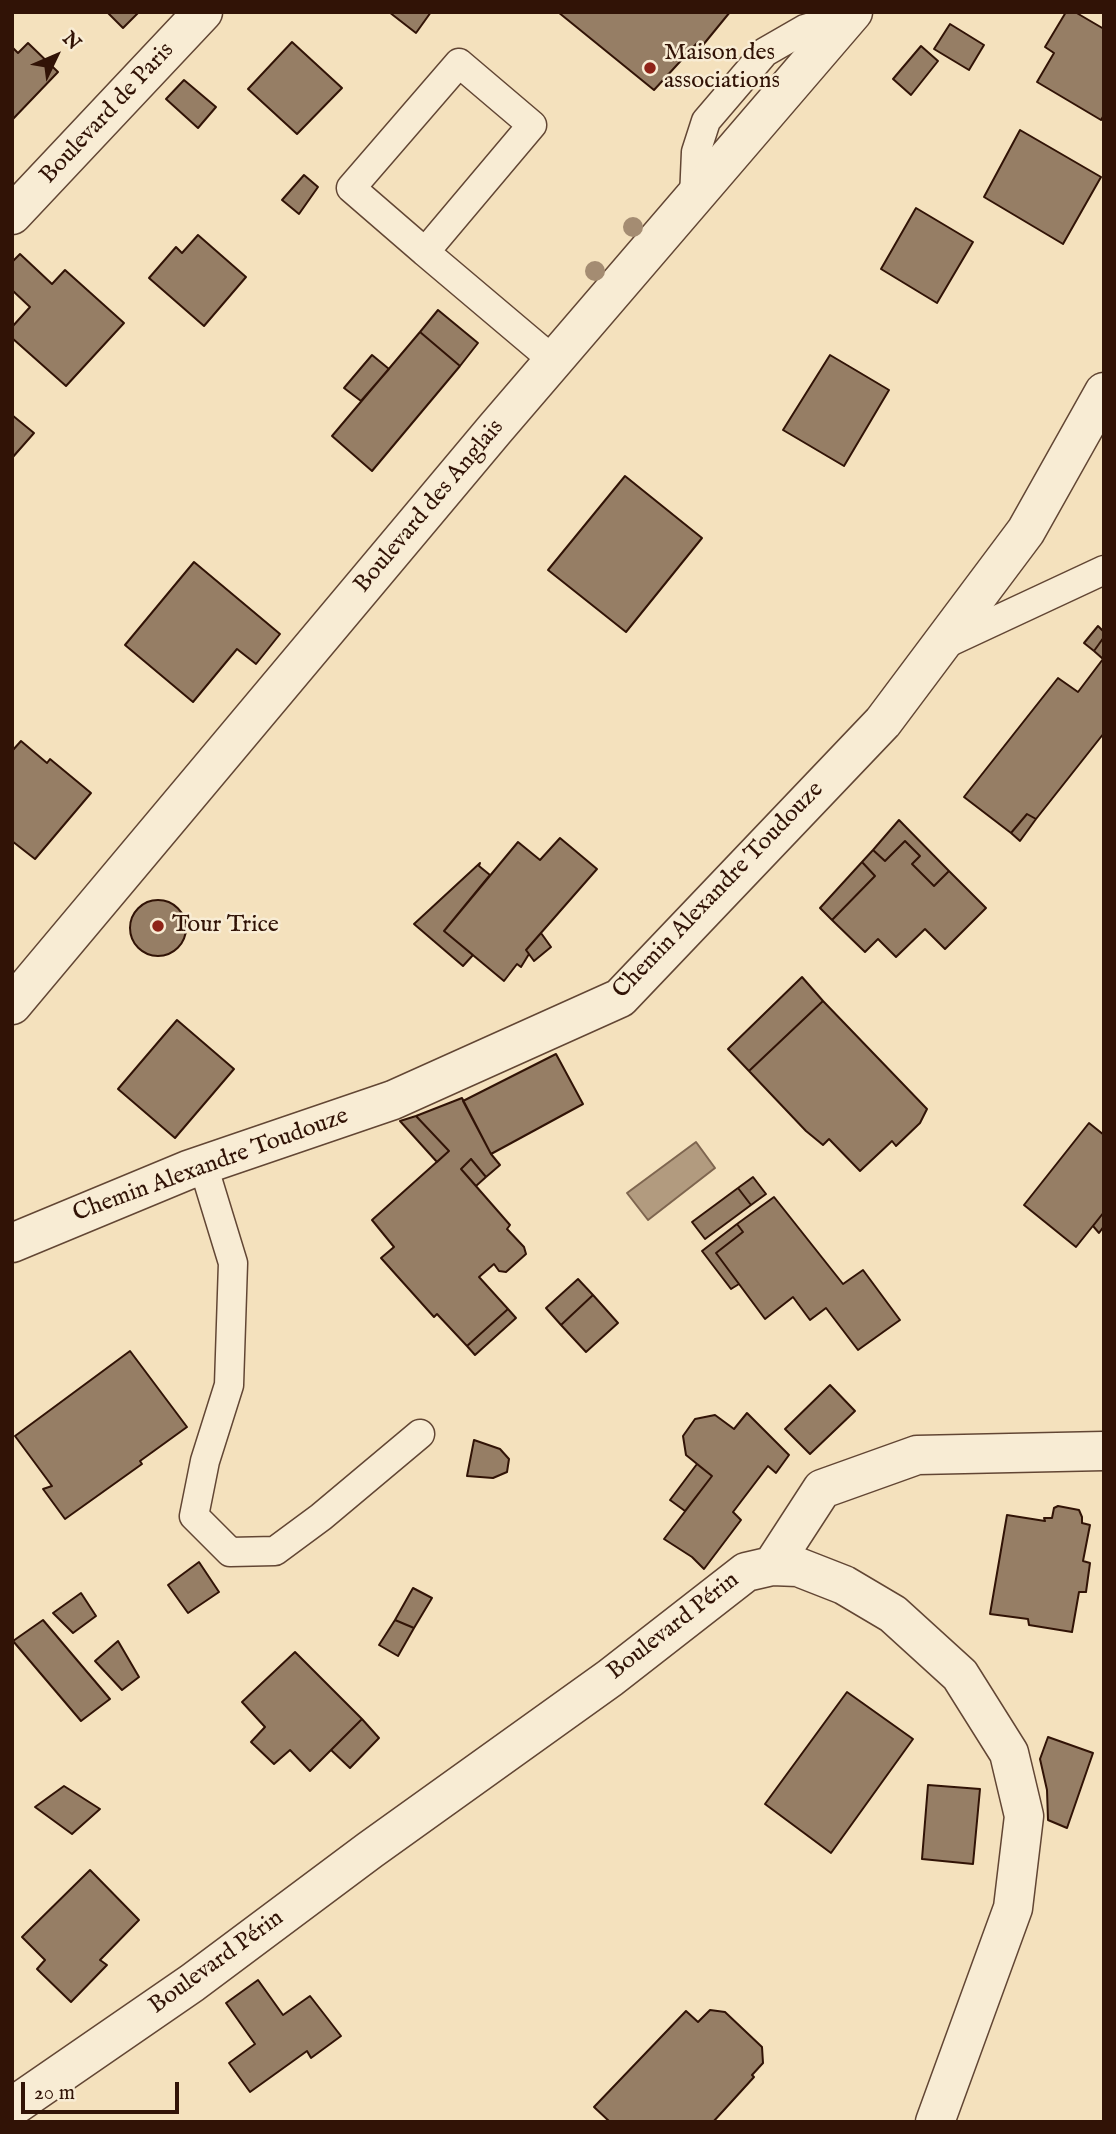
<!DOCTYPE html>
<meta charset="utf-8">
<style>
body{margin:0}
#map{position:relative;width:1116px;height:2134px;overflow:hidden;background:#f4e1bd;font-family:"IM FELL English",serif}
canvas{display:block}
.frame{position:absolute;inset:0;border:14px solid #311306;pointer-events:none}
.north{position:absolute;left:21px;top:21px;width:70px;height:70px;-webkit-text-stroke:5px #f8ecd4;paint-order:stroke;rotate:46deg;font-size:19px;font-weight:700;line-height:28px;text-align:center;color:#311306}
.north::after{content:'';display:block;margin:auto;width:24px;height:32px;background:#311306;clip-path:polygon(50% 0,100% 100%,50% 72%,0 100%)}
.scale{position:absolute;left:21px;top:2082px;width:158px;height:32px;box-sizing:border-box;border:4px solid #311306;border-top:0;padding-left:9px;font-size:21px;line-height:24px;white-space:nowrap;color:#311306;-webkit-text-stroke:5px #f8ecd4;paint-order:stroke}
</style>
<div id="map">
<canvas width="1116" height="2134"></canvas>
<div class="frame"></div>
<div class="north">N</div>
<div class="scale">20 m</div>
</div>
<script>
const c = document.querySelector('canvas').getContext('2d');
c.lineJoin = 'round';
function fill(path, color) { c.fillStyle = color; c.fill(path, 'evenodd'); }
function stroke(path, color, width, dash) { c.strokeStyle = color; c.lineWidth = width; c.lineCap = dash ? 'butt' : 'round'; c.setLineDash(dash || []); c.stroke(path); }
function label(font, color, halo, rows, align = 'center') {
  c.font = font + ' "IM FELL English",serif'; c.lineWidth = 5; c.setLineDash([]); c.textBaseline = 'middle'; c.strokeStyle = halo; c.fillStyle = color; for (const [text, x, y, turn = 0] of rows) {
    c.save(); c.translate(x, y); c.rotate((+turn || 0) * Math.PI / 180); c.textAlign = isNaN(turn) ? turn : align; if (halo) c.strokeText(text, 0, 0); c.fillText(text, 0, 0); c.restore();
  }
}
const water = new Path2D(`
 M696,1142L715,1168L648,1220L627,1193Z`);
const building = new Path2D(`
 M107,12H139L123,28Z
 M389,12H431L416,33Z
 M558,12H730L703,45L698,42L654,90Z
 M1066,12H1075L1104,29V115L1101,120L1037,82L1054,53L1045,47Z
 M950,24L984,45L969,70L934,49Z
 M292,42L342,88L297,134L248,89Z
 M28,43L58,72L12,120V47L18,53Z
 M921,46L938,61L911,95L893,79Z
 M184,80L216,107L198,128L166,99Z
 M1020,130L1101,177L1063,244L984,197Z
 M304,175L318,187L299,214L282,200Z
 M916,208L973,242L937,303L881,269Z
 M198,235L246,277L204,326L149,278L176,247L182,253Z
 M20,254L52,284L65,270L124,323L66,386L12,338V327L30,307L12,290V262Z
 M438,310L478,343L460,366L420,332Z
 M420,332L460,366L372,471L332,436Z
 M372,355L389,369L361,401L344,388Z
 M830,355L889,390L844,466L783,430Z
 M12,415L34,433L12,458Z
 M625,476L702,538L626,632L548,570Z
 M194,562L280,634L256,664L237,649L193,702L125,645Z
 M1098,626L1104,632V637L1094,651L1084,643Z
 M1104,637V733L1036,819L1027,814L1011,833L964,797L1058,678L1078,692L1103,659L1094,651Z
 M21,741L47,763L50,759L91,793L35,859L12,841V751Z
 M1027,814L1036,819L1020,841L1011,833Z
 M899,820L949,871L934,886L912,864L920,856L905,841L885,861L873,850Z
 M560,838L597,869L526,950L529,954L521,967L517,964L504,981L444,931L518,842L540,860Z
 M905,841L920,856L912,864L934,886L949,871L986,908L945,949L925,929L896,957L878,939L865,952L832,920L875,876L862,862L873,850L885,861Z
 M862,862L875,876L832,920L820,908Z
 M480,863L479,866L490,875L444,931L473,955L463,966L414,924Z
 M130 928a28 28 0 1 1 56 0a28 28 0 1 1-56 0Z
 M541,933L551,947L534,961L526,950Z
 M802,977L823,1001L749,1071L728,1049Z
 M823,1001L927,1109L920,1123L896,1146L892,1141L860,1171L829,1139L823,1145L806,1131L749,1071Z
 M177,1020L234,1069L175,1138L118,1089Z
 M556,1054L583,1104L491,1154L463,1101Z
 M462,1098L491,1154L500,1165L486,1177L471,1159L461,1169L510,1225L507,1229L524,1247L526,1254L506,1272L499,1271L494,1264L479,1277L508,1309L467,1346L437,1314L434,1317L381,1258L394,1247L372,1220L449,1151L416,1116Z
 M416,1116L449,1151L437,1162L400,1121Z
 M1089,1123L1104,1135V1212L1076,1247L1024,1205Z
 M471,1159L486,1177L476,1186L461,1169Z
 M753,1177L766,1194L751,1205L738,1188Z
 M738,1188L751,1205L705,1239L692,1222Z
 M774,1197L843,1284L863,1270L900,1320L858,1350L826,1308L810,1320L793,1297L765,1319L716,1253L743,1232L737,1224Z
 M1104,1212V1226L1099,1233L1093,1226Z
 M737,1224L743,1232L716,1253L739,1284L731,1289L702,1251Z
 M578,1279L593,1295L561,1325L546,1308Z
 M593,1295L618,1323L586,1352L561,1325Z
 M508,1309L516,1318L475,1355L467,1346Z
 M130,1351L187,1427L140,1461L142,1464L65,1519L43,1489L52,1486L15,1436Z
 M830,1385L855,1411L810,1454L785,1429Z
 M747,1413L789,1455L776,1473L768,1466L733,1512L741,1520L704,1569L692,1557L664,1539L712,1476L686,1455L683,1436L695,1419L715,1415L734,1429Z
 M474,1440L500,1449L509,1459L507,1472L493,1478L467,1476Z
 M697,1464L712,1476L685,1511L670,1500Z
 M1058,1506L1079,1510L1082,1517V1523L1090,1525L1083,1561L1090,1563L1086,1592H1079L1072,1632L1029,1625L1028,1619L990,1614L1007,1515L1045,1521L1044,1518H1052L1054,1508Z
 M199,1562L219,1592L188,1613L168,1585Z
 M413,1588L432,1598L414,1628L395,1620Z
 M81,1593L96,1616L73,1633L53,1613Z
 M43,1620L110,1699L81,1721L13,1641Z
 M395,1620L414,1628L398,1656L379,1645Z
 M118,1641L139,1677L122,1690L95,1661Z
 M295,1652L362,1719L310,1771L290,1750L274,1764L251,1742L265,1727L242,1702Z
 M847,1692L913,1739L831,1853L765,1804Z
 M362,1719L379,1738L350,1768L331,1750Z
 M1048,1737L1093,1753L1067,1828L1048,1820L1047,1790L1040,1759Z
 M928,1785L980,1789L973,1864L922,1859Z
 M64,1786L100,1809L72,1834L35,1807Z
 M90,1870L139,1920L100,1960L107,1965L71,2002L37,1969L45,1960L22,1937Z
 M258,1980L283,2015L310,1996L341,2036L311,2058L307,2051L250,2092L229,2063L255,2044L226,2003Z
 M710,2010L725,2012L762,2047L763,2063L752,2075L754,2077L713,2122H610L594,2107L686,2011L698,2022Z`);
const service = new Path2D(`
 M694,198L696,152L706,121L765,52L805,29L851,15
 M425,252L351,188L459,63L532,125L425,252L554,361
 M941,646L1104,570
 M203,1165L233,1263L229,1385L205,1461L194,1516L230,1552L275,1551L321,1517L420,1434`);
const minor = new Path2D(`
 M12,215L203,12
 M12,1243L188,1170L393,1100L620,998L883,722L1026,531L1104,392
 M772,1566L822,1489L917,1455L1104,1451
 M12,2107L192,1983L370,1850L610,1678L746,1572L772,1566L798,1567L844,1585L893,1614L960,1675L1009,1753L1024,1816L1013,1908L935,2122`);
const tertiary = new Path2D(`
 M12,1005L495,429L853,12`);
const trees = [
 [633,227],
 [595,271]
];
const markers = [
 [650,68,7,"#8f2418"],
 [158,926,7,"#8f2418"]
];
const poiNames = [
 ["Maison des",664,54],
 ["associations",664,82],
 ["Tour Trice",172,926]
];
const streetNames = [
 ["Boulevard de Paris",108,114,-47],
 ["Boulevard des Anglais",430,507,-50],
 ["Chemin Alexandre Toudouze",719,891,-46],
 ["Chemin Alexandre Toudouze",211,1166,-20],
 ["Boulevard Périn",674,1627,-38],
 ["Boulevard Périn",217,1963,-36]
];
fill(water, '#b29b7f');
stroke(water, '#7e654f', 2);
fill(building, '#967e65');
stroke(building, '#311306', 2);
stroke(service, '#624634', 31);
stroke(minor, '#624634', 41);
stroke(tertiary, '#624634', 41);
stroke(service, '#f8ecd4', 28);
stroke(minor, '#f8ecd4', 38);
stroke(tertiary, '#f8ecd4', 38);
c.fillStyle = '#a48c72';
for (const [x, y] of trees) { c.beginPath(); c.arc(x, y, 10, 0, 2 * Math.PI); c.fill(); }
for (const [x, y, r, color] of markers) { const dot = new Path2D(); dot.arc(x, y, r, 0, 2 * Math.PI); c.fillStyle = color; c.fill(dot); stroke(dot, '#f8ecd4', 2.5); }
label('24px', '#311306', '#f8ecd4', poiNames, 'left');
label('24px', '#311306', '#f8ecd4', streetNames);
</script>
